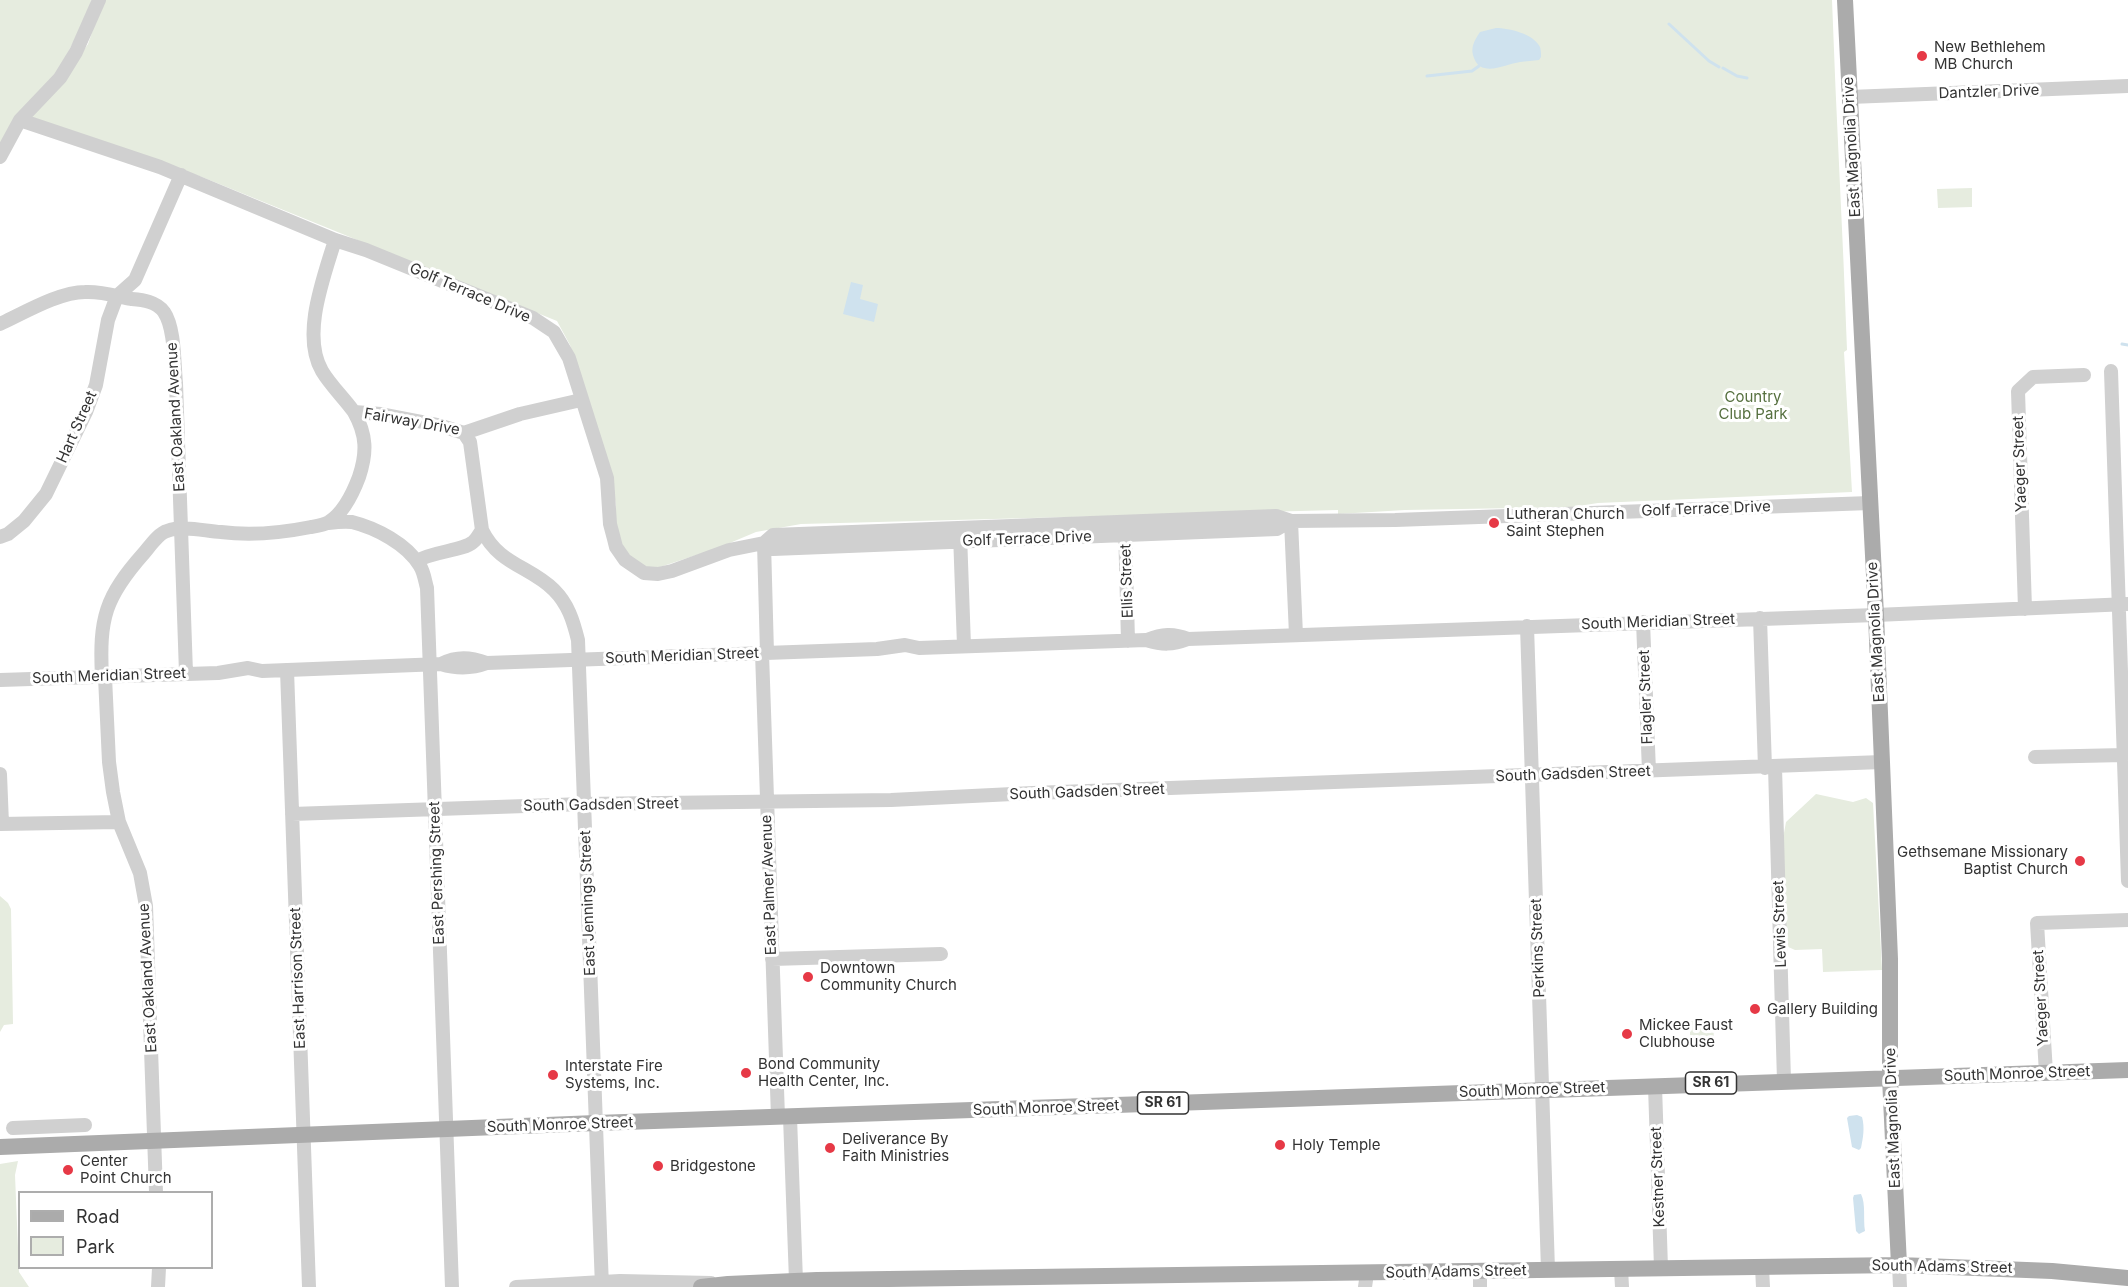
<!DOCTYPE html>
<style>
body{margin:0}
#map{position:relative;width:2128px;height:1287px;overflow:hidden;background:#fff;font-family:Inter,sans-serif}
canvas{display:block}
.legend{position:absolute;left:18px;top:1191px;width:195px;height:78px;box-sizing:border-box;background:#fff;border:2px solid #adadad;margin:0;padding:8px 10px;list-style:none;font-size:18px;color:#333}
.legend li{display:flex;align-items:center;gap:12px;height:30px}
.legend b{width:30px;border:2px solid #adadad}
</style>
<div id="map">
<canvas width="2128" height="1287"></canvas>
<ul class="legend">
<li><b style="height:8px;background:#ababab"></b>Road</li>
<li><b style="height:16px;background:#e6ecdf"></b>Park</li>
</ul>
</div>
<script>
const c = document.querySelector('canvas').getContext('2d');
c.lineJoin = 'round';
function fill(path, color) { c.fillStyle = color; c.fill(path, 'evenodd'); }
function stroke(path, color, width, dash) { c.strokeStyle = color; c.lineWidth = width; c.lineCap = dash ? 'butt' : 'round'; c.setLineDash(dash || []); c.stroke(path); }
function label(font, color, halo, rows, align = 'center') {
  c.font = font + ' Inter,sans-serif'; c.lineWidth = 6; c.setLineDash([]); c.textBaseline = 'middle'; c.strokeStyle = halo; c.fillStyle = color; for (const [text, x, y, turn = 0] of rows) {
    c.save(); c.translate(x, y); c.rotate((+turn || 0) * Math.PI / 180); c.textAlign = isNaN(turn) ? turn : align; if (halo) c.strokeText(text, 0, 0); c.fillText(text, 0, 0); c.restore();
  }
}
const green = new Path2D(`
 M0,0H91L89,12L53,81L0,151Z
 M103,0H1832C1836,117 1843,233 1847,350L1844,352L1852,492L1598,503L1572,507L1405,510L1338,514V510L801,524L756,532L718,548L660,567L646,568L632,558L622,545L615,527L616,506L612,478L570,345L557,321L202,177L30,119L51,96L88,44Z
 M1972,188V207L1938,208L1937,189Z
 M1816,794L1853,802L1866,798L1873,803L1882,970L1823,972L1822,949L1795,950L1786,946L1782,844L1786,822Z
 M0,896L8,903L11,909L13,1024L4,1025L0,1032Z
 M1713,1020L1714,1040H1690V1021Z
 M18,1161L15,1175L19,1272L29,1287H0V1164Z`);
const water = new Path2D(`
 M1496,28C1509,28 1534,34 1540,47C1541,50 1541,54 1541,57L1539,60C1533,61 1526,61 1520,62C1506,64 1481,78 1474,58C1470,48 1474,41 1480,32Z
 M851,282L863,285L860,299L878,304L874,322L843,314Z
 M1857,1115L1862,1117C1865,1128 1863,1138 1861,1148L1859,1150L1852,1147L1847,1118L1849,1116Z
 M1861,1194C1866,1204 1863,1219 1865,1231L1859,1234L1856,1231L1853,1198L1854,1195Z`);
const stream = new Path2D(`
 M1669,24L1709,61L1719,67
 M1723,68L1737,76L1747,78
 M1427,76L1472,71L1479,66
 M2122,344L2128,345`);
const minor = new Path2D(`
 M1850,97L2128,86
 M20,120L160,167L335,240L366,250L533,318L554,332L569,358L607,478L610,524L614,539L616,547L625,560L644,573L658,574L672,571L729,550L764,543L773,535L1276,516L1291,521L1395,520L1870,503
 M0,157L20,120L60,78L76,52L99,0
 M335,240C324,277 301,335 322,371C331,386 344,398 354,412L381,414L438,425L464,433L520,414L581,400
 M0,324C24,313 59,292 85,292C101,291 116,296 131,299C142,300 156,301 164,312C175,328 174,364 176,383L186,673
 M2111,371L2128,881
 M1291,521L1296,635
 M328,523C336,522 345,521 352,522C376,528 407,544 420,566C424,572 425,581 427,588L452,1287
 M1125,526L1128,641
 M482,530C499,565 530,566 554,590C568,604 573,620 578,640L602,1287
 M960,534L964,646
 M0,537L8,534L24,521L46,494L86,412L96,385L108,320L117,296L135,280L181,175
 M764,543L773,549L1277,529L1291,521
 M764,543L767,653
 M417,561C433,551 463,551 473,542C477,539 479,534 482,530L470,442L464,433
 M2025,609L2018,391L2033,377L2084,375
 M1760,618L1765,768
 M1643,622L1649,771
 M1527,626L1548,1270
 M1147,640C1162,634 1173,633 1188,639
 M762,653L778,1117
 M441,664C457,656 470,657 487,663
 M287,670L309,1287
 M102,677C99,618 105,597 144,553C150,546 159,533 167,531C183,525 204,531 221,532C252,536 281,533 311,527C317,526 324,525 329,522C343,513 353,493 359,477C367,453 367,435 354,412
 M105,677L109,762L113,792L119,822L140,873L146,906L156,1192
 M0,680L218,673L248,668L262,671L441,664C457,669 471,669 487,663L877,649L905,645L919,648L1146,640C1163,645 1172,645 1188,639L1876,615L2128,604
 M2035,757L2124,755
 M1775,767L1784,1081
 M0,774L2,824
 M292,814L584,804L891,800L1033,793L1882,762
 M0,824L119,822
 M772,959L941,954
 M2046,1073L2037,923L2128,920
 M1655,1086L1661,1268
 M790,1117L796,1281
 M13,1128L85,1125
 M1899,1265L1900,1287
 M1762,1267L1763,1287
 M1621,1269L1622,1287
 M1480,1271V1287
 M158,1287L159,1268
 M516,1287L620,1281L711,1283
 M1365,1287L1367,1273`);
const major = new Path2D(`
 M1845,0L1876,615L1890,959V1078L1899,1265
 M0,1147L596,1123L2128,1070
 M701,1287L728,1284L817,1280L1899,1265L2052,1271L2128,1278`);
const markers = [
 [1922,56,6,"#e63946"],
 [1494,523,6,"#e63946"],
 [2080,861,6,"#e63946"],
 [808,977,6,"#e63946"],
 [1755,1009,6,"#e63946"],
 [1627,1034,6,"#e63946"],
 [746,1073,6,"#e63946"],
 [553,1075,6,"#e63946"],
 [1280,1145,6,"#e63946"],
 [830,1148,6,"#e63946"],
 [658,1166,6,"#e63946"],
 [68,1170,6,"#e63946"]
];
const shields = [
 [1711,1083,51],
 [1163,1103,51]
];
const shieldNames = [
 ["SR 61",1711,1083],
 ["SR 61",1163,1103]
];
const poiNames = [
 ["New Bethlehem",1934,47],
 ["MB Church",1934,64],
 ["Lutheran Church",1506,514],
 ["Saint Stephen",1506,531],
 ["Gethsemane Missionary",2068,852,"right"],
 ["Baptist Church",2068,869,"right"],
 ["Downtown",820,968],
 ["Community Church",820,985],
 ["Gallery Building",1767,1009],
 ["Mickee Faust",1639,1025],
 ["Clubhouse",1639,1042],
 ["Bond Community",758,1064],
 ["Health Center, Inc.",758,1081],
 ["Interstate Fire",565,1066],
 ["Systems, Inc.",565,1083],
 ["Deliverance By",842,1139],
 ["Faith Ministries",842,1156],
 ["Holy Temple",1292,1145],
 ["Center",80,1161],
 ["Point Church",80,1178],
 ["Bridgestone",670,1166]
];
const streetNames = [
 ["Dantzler Drive",1989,92,-2],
 ["East Magnolia Drive",1852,147,-93],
 ["Golf Terrace Drive",470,293,23],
 ["East Oakland Avenue",176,417,-93],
 ["Fairway Drive",412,422,10],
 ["Hart Street",77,427,-66],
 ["Yaeger Street",2020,464,-92],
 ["Golf Terrace Drive",1706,509,-2],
 ["Golf Terrace Drive",1027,539,-2],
 ["Ellis Street",1127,581,-92],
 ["South Meridian Street",1658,622,-2],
 ["East Magnolia Drive",1876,632,-93],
 ["South Meridian Street",682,656,-2],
 ["South Meridian Street",109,676,-2],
 ["Flagler Street",1646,697,-92],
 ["South Gadsden Street",1573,774,-2],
 ["South Gadsden Street",1087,792,-2],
 ["South Gadsden Street",601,805,-1],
 ["East Pershing Street",437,873,-92],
 ["East Palmer Avenue",769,885,-92],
 ["East Jennings Street",588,903,-92],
 ["Lewis Street",1780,924,-92],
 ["Perkins Street",1538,948,-92],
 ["East Oakland Avenue",148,978,-93],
 ["East Harrison Street",298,978,-92],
 ["Yaeger Street",2041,998,-93],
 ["South Monroe Street",2017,1074,-2],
 ["South Monroe Street",1532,1090,-2],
 ["South Monroe Street",1046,1108,-2],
 ["East Magnolia Drive",1893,1118,-92],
 ["South Monroe Street",560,1125,-2],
 ["Kestner Street",1658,1177,-92],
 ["South Adams Street",1942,1267,1],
 ["South Adams Street",1456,1272,-1]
];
const parkNames = [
 ["Country",1753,397],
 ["Club Park",1753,414]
];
fill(green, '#e6ecdf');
fill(water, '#cfe2ee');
stroke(stream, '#cfe2ee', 3);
stroke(minor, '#d0d0d0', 14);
stroke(major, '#ababab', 16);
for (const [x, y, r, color] of markers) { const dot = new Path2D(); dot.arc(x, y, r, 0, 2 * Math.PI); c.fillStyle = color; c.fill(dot); stroke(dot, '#fff', 2); }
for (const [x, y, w] of shields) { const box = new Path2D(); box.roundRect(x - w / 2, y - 11, w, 22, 4.5); c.fillStyle = '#fff'; c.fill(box); stroke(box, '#333', 1.5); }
label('bold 14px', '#333', null, shieldNames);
label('15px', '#333', '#fff', poiNames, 'left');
label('15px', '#333', '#fff', streetNames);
label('15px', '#56703f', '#fff', parkNames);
</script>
